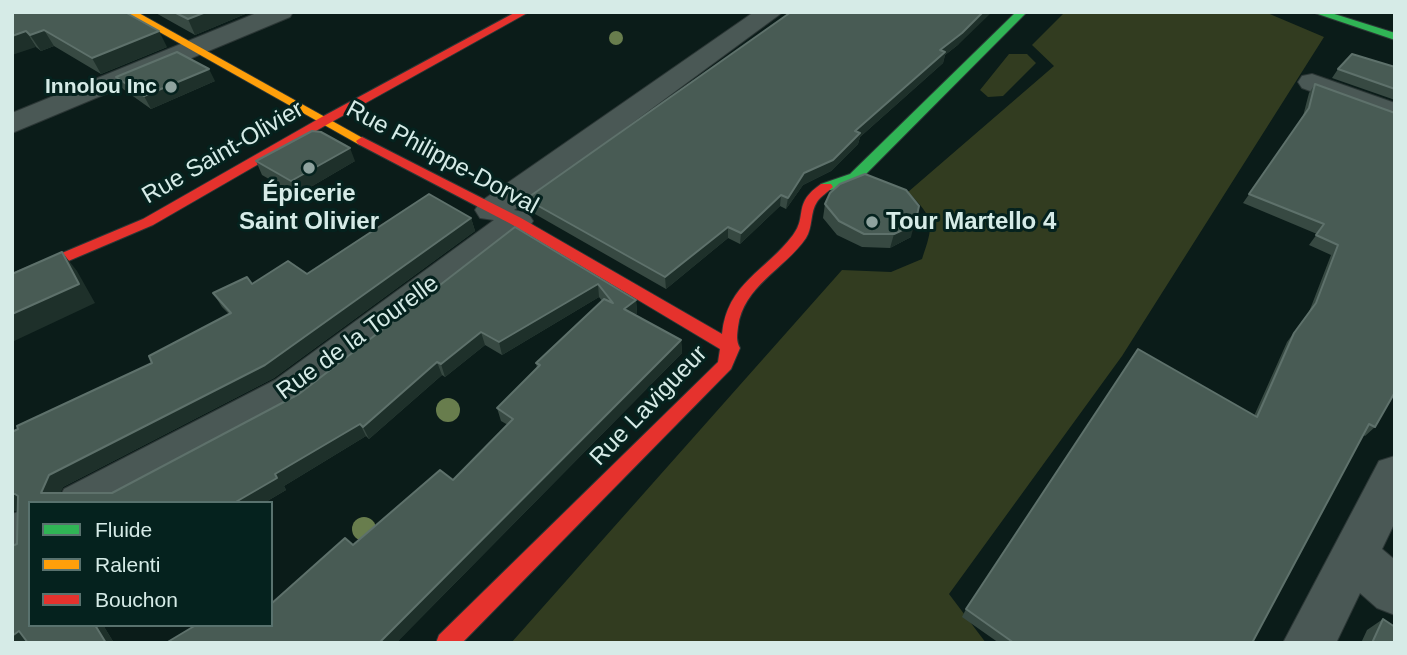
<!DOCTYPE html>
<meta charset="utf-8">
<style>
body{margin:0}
#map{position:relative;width:1407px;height:655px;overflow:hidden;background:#0b1c19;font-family:Helvetica,sans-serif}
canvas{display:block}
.frame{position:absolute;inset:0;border:14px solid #d6ebe7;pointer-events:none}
.legend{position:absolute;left:28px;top:501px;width:245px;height:126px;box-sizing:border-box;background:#05221e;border:2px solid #59726e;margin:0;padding:9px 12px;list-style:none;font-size:21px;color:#d6ebe7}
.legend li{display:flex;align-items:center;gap:14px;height:35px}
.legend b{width:35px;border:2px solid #59726e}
</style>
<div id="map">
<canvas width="1407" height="655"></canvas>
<div class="frame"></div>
<ul class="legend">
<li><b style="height:9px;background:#30b455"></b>Fluide</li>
<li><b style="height:9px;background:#ff9f0a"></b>Ralenti</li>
<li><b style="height:9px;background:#e5322d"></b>Bouchon</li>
</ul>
</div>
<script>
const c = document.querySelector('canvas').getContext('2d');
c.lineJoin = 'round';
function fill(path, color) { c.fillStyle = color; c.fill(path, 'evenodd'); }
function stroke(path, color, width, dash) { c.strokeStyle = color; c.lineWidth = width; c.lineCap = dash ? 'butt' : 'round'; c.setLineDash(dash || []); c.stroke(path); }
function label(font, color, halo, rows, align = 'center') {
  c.font = font + ' Helvetica,sans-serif'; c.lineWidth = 6; c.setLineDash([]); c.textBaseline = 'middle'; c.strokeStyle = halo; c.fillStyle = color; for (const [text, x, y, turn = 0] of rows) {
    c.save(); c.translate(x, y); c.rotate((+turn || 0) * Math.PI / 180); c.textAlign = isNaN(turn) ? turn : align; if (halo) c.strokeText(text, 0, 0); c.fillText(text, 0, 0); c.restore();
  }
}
const green = new Path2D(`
 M1065,12H1265L1324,37L1122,356L949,594L986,643H511L842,270L891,272L922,259C934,224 935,219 908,192L1054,66L1032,45Z
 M1009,54H1027L1036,63L1003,96L988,97L980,90Z`);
const street = new Path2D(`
 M259,12H293L290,17L12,133V113Z
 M754,12H783L514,210L528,213L533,221L528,229L305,404L123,503H57L64,489L275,380L494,220L480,218L475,210L480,202Z
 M1312,74L1395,103V122L1302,88L1298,82L1302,76Z
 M1395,456V522L1382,549L1395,560V615L1377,608L1360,593L1336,643H1283L1379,461Z
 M30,508V554L12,561V514Z`);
const fast = new Path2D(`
 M1016,12H1027L860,180L831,190H821V184L850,174Z
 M1312,12H1328L1395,33V40Z`);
const slow = new Path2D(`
 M124,12H137L368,141L362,145L358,144Z`);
const jam = new Path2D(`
 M516,12H529L328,124L153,225L12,285V274L143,219L320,118Z
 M362,137L521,218L722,334C727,283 766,271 793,235C808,215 792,204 821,184H831L833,187C828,192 821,196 817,202C810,212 813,227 806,238C785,269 743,286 738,327C737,335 736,341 740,348L731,369L462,643H436L439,635L718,362L720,349L511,224L358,144L356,141Z`);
const trees = [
 [616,38,7],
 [448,410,12],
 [364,529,12]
];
const wall = new Path2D(`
 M154,12H250L195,35Z
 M12,13L167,47L101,74L54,46L41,51L36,47Z
 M959,44L945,55L943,63L860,137L858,144L831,171L803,185L786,209L780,206L740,244L728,238L666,289L528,210L526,199Z
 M1395,67V100L1332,78L1338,69Z
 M116,77L215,81L151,109L123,89Z
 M1315,84L1375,427L1365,436L1363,435L1252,643H999L962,617L966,609L1254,416L1287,342L1309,312L1331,255L1309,245L1317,234L1243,203L1303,116L1309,93Z
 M256,161H355L297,195L262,175Z
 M825,204L911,237L890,248L862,247L837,235L823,218Z
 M471,218L475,231L274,378L63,487L60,493H112L299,394L515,227L636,300L637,313L635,315L681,340L682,353L396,643H166L271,625L353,545L453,480L508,425L501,421L497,408L537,368L536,363L602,301L599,297L502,355L485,345L445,377L442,375L369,439L366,436L284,486L286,490L264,503H30V625H103L114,643H12L18,510L12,512V432L152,363L229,314L222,307L213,293L252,284L307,274Z
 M1383,619L1395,643H1361L1367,630Z`);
const shadedWall = new Path2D(`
 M206,12H250L195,35L188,19Z
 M983,12H992L959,44L945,55L943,63L860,137L858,144L831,171L803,185L786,209L788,198L804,173L855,131L940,50Z
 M44,30L54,46L41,51L30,35Z
 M26,31L36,47L12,55V36Z
 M159,31L167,47L101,74L92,58Z
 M209,69L215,81L151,109L144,96Z
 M350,148L355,161L297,195L291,181Z
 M781,195L780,206L740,244L741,233Z
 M919,206L911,237L890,248L894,234Z
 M471,218L475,231L274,378L63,487L56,503L41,493L49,475Z
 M728,227V238L666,289L665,277Z
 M62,252L77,271L95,303L12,342V314Z
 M598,284L599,297L502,355L499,342Z
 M636,300L637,313L625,322L624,309Z
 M481,332L485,345L445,377L441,364Z
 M681,340L682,353L396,643H379Z
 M437,362L442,375L369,439L363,427Z
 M360,424L366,436L284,486L286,490L264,503H234L275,474Z
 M12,494H15L29,506L12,512Z
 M95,625H103L114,643H106Z
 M19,631L33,643H12V636Z`);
const building = new Path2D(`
 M16,12H125L159,31L92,58L44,30L30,35L26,31L12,36V13Z
 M174,12H206L188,19Z
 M791,12H983L962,33L940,50L945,52L855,131L860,133L833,160L804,173L788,198L781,195L741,233L728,227L665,277L526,199Z
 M177,52L209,69L144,96L116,77Z
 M1352,54L1395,67V89L1338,69Z
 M1315,84L1395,113V392L1375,427L1369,424L1252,643H1014L966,609L1138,349L1257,417L1294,333L1316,303L1338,245L1316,235L1324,224L1249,194L1309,108Z
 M312,131L321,132L350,148L291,181L256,161Z
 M865,174L906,190L919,206L915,224L894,234H864L839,221L825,204L830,193L840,184Z
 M429,194L471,218L265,365L49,475L41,493H112L299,394L515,227L636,300L624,309L681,340L379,643H166L196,625H271V604L345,538L353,545L440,470L453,480L513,419L497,408L540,365L536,363L604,299L613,303L598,284L499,342L481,332L441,364L437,362L363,427L360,424L275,474L277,478L234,503H30V625H95L106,643H28L19,631L12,636V546L17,544L18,496L15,494H12V432L18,429L17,426L152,363L149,356L231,313L213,293L247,277L252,284L288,261L307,274Z
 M62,252L79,284L12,314V274Z
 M1383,619L1395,627V643H1372Z`);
const markers = [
 [171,87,7,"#8fa39f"],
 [309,168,7,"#8fa39f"],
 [872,222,7,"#8fa39f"]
];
const farPoinames = [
 ["Innolou Inc",157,87]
];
const streetNames = [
 ["Rue Saint-Olivier",223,153,-30],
 ["Rue Philippe-Dorval",442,158,28],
 ["Rue de la Tourelle",358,338,-36],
 ["Rue Lavigueur",649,406,-46]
];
const poiNames = [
 ["Épicerie",309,194],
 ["Saint Olivier",309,222],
 ["Tour Martello 4",886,222,"left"]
];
fill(green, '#323c20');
stroke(street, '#2c3736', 2);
stroke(fast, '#2c3736', 2);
stroke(slow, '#2c3736', 2);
stroke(jam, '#2c3736', 2);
fill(street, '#4a5855');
fill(fast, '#30b455');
fill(slow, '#ff9f0a');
fill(jam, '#e5322d');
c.fillStyle = '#687d4d';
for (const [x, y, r] of trees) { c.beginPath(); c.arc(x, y, r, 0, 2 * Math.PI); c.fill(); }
fill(wall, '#374942');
fill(shadedWall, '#1e302a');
fill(building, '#485b54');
stroke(building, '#5e716b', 2);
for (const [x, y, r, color] of markers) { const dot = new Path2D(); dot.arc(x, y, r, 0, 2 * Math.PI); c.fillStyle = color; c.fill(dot); stroke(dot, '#05221e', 2.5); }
label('bold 21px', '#d6ebe7', '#05221e', farPoinames, 'right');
label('24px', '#d6ebe7', '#05221e', streetNames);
label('bold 24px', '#d6ebe7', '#05221e', poiNames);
</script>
